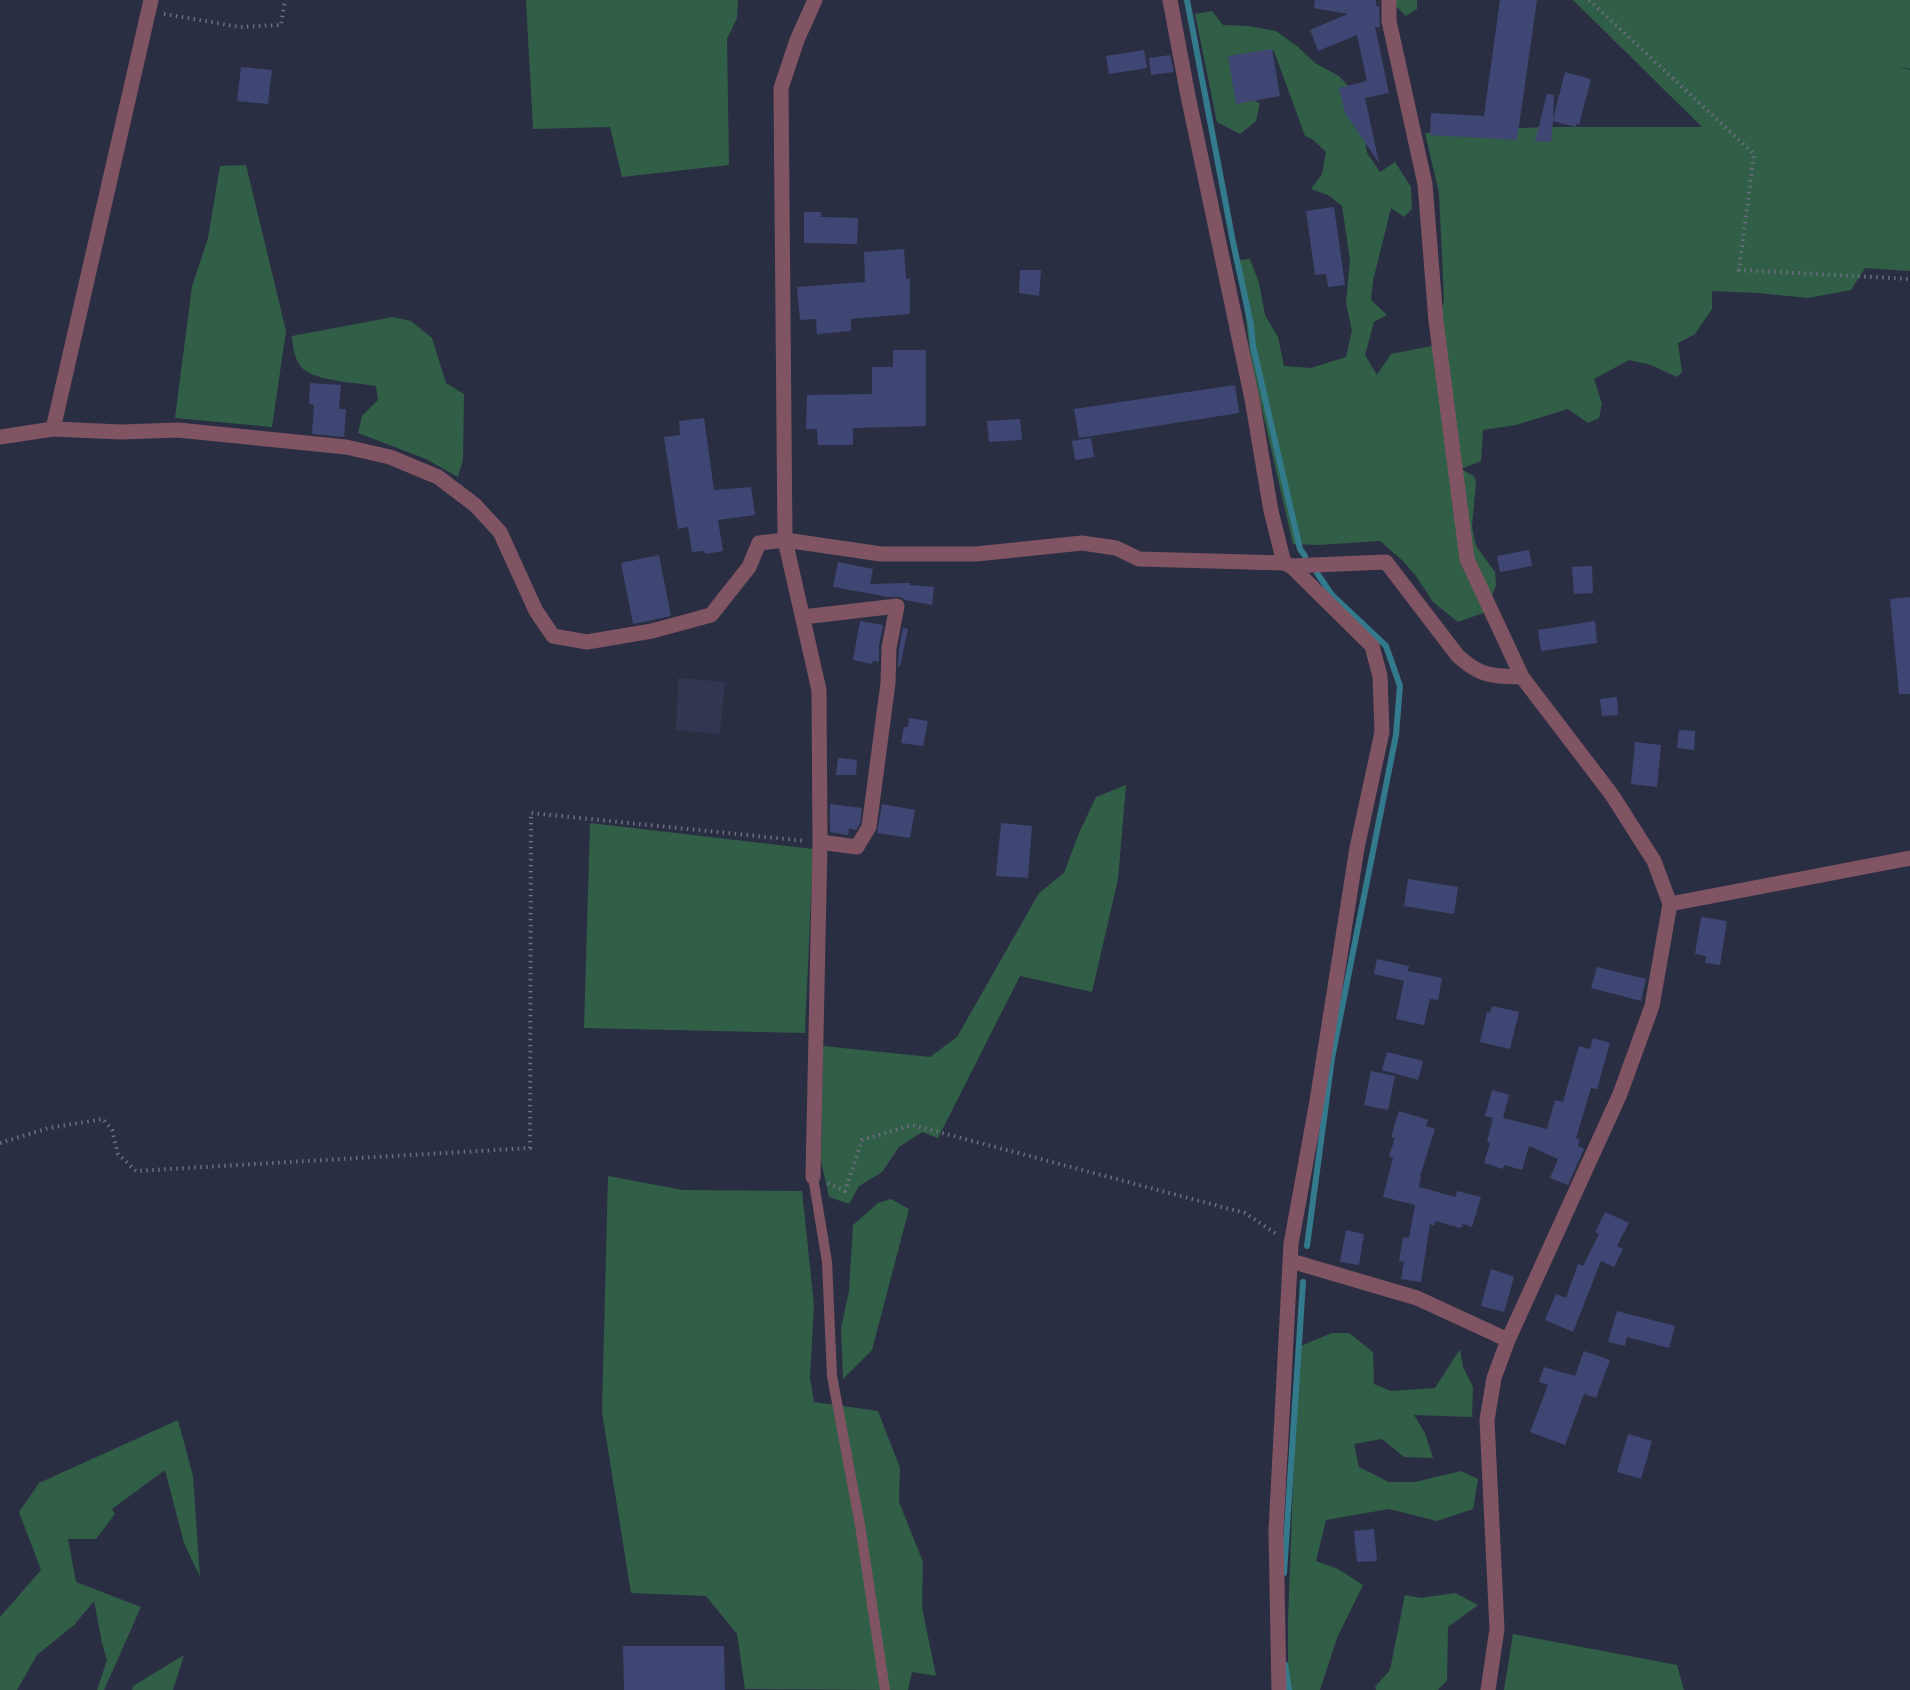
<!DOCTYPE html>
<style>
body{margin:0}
canvas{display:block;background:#2a2e42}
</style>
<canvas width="1910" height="1690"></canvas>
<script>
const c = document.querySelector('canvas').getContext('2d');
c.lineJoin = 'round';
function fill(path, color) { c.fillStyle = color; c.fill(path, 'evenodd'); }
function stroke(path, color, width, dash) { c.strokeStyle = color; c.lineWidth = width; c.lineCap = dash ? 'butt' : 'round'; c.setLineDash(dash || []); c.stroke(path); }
const built = new Path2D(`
 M678,678L725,682L720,734L676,730Z`);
const green = new Path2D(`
 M526,0H738L737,18L727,39L729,165L622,177L610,127L533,129Z
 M1395,0H1417V9L1406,16L1396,6Z
 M1573,0H1910V69L1897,66L1910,70V271L1865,268L1851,290L1808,298L1758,293L1712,291V309L1695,334L1678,343L1682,372L1677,377L1651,365L1629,360L1594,379L1602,404L1599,418L1588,423L1568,409L1516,425L1483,430L1481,461L1461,469L1474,476L1476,481L1472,527L1476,546L1495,572L1496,585L1486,612L1458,622L1433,602L1416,576L1402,560L1380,541L1318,545L1293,544L1251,362L1239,260L1250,259L1259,283L1265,315L1278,337L1284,366L1311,368L1346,357L1352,331L1346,303L1350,260L1342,206L1328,195L1311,189L1322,174L1326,152L1312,139L1305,136L1274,51L1234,59L1246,98L1260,103L1256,121L1240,134L1217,122L1195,14L1212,11L1223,25L1248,26L1276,31L1298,47L1315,63L1339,76L1351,89L1365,137L1367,153L1380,172L1395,162L1411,187L1412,209L1404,217L1391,208L1373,281L1371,300L1387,315L1374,322L1365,355L1377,375L1391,354L1432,346L1444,300L1439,193L1425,133L1544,127H1702Z
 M246,165L286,331L272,427L175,418L192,286L208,238L220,166Z
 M393,317L411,321L432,338L446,383L464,394L463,459L458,477L426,459L358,433L362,416L378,400L376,386C359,383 320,381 306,371C295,364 293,348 292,336Z
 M1126,785L1118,879L1092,992L1020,976L938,1138L922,1132L899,1147L882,1172L859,1186L849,1204L829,1197L821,1161L823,1046L930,1057L957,1037L1039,893L1064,873L1079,833L1096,797Z
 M590,823L813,849L805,1033L584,1028Z
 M608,1176L683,1190L802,1191L814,1305L810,1378L814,1402L878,1411L900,1468L899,1502L923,1562L922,1607L936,1676L912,1672L908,1690L745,1689L737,1634L706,1596L631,1593L602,1412Z
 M891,1199L909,1209L872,1350L843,1379L841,1328L849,1291L853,1225L878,1203Z
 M1332,1333H1349L1373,1352L1374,1384L1391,1391L1435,1388L1460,1349L1463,1367L1473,1387L1472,1417L1414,1415L1425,1433L1433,1458L1404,1457L1382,1439L1354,1444L1359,1467L1389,1482H1415L1461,1471L1478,1479L1473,1509L1437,1521L1389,1509L1326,1520L1316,1561L1338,1569L1363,1585L1337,1638L1320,1690H1288V1622L1298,1347Z
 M178,1420L193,1476L200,1577L184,1543L165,1470L112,1509L115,1514L96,1539H68L76,1582L141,1607L104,1690H97L107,1660L102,1643L94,1601L74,1625L37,1655L17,1690H0V1617L41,1570L19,1512L39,1483Z
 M1455,1593L1478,1605L1448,1627L1447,1680L1438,1690H1376L1375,1687L1390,1670L1405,1595L1421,1598Z
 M1513,1634L1677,1665L1684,1690H1504Z
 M184,1655L173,1690H132L133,1686Z`);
const stream = new Path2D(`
 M1187,0L1233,242L1251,325L1253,346L1300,549L1305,556
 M1307,1246L1332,1058L1396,735L1400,686L1386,646L1332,595L1317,573
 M1284,1573L1303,1282
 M1285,1664L1289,1690`);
const building = new Path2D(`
 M1315,0H1376V6H1379L1380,27H1375L1389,93L1365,98L1379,163L1345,113L1339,88L1367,81L1357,35L1318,51L1310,30L1348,14L1314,8Z
 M1500,0H1537L1517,140L1430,135L1431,113L1484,116Z
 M1272,49L1280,96L1236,104L1228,56Z
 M1144,50L1147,68L1109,74L1106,56Z
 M1170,55L1174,72L1151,75L1149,58Z
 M241,67L272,70L268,104L237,101Z
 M1565,72L1591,79L1579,125L1576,124V127L1553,121L1551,142L1535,141L1547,94L1554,95L1553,119Z
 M1334,207L1345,285L1328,287L1326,274L1315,275L1306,211Z
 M804,212H821V217L858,218L857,244L804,243Z
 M904,249L906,279L910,278V314L851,319V331L817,334L816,319L800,320L797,287L865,282L864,252Z
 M1020,270H1041L1039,296L1019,293Z
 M893,350H926V426L853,428V445H818L817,429H806L807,395L872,394V367H893Z
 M310,383L341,385L339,409H346L344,437L312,434L314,405L309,404Z
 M1235,385L1239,413L1079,438L1074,409Z
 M704,418L714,490L751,487L755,515L718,520L723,551L705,554L704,551L692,552L688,527L678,529L664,437L680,435L679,421Z
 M1020,419L1022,440L989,442L987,421Z
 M1091,438L1094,457L1075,460L1072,441Z
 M1529,550L1532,566L1500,572L1497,556Z
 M659,555L671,616L633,624L621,563Z
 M838,562L873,569L870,584L910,583V585L934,587L932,605L905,600L900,597H889L833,587Z
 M1592,566L1593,593L1574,594L1572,567Z
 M1910,597V694H1899L1890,599Z
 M860,621L883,625L879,646V662L873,661L872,664L853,660Z
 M1595,621L1597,643L1541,651L1538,630Z
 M903,628L908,629L900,666H898L899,649Z
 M1617,697L1618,715L1602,716L1600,699Z
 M909,718L928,721L923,746L901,743L904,727H908Z
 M1679,730L1695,731L1694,750L1677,748Z
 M1635,742L1661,745L1657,787L1631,784Z
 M838,758L857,760L856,775H836Z
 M830,804L862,808L860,824L856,830L849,828L848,835L830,832Z
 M882,804L915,810L910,838L877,833Z
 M1001,823L1032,826L1028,878L996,876Z
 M1408,879L1458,887L1454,914L1404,906Z
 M1701,917L1727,921L1720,965L1705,963L1706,956L1695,954Z
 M1377,959L1409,966L1408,971L1442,978L1438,1000L1430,999L1424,1025L1396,1019L1404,981L1374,974Z
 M1597,967L1646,979L1641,1001L1591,988Z
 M1492,1006L1519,1012L1510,1049L1480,1042L1487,1012L1490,1013Z
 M1593,1038L1610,1043L1597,1089L1591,1088L1576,1138L1580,1139L1578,1146L1584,1149L1568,1185L1550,1178L1558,1159L1529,1146L1522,1170L1504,1165L1503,1169L1484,1163L1490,1143L1487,1142L1493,1118L1485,1116L1492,1090L1509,1095L1503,1118L1547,1129L1555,1100L1563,1102L1579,1046L1590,1049Z
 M1387,1052L1423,1061L1418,1080L1382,1070Z
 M1371,1071L1395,1076L1388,1110L1364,1105Z
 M1399,1111L1428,1120L1426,1126L1435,1129L1420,1176H1421L1419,1187L1456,1197L1457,1191L1481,1197L1472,1227L1463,1224L1461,1228L1435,1221L1434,1226L1430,1224L1421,1282L1401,1279L1404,1262L1399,1261L1403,1237L1409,1238L1415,1205L1383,1197L1393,1158L1389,1156L1395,1138L1391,1137Z
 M1605,1212L1629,1223L1617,1246L1623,1249L1614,1267L1601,1261L1573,1332L1545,1320L1556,1294L1566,1298L1578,1264L1583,1266L1599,1234L1595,1232Z
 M1346,1230L1364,1234L1359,1265L1340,1262Z
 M1491,1269L1514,1277L1504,1312L1481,1306Z
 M1617,1311L1675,1326L1669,1348L1627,1337L1625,1346L1608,1342Z
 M1584,1351L1610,1360L1596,1398L1584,1394L1565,1445L1530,1432L1548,1385L1539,1382L1544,1367L1575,1376Z
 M1628,1434L1652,1441L1641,1479L1617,1472Z
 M1374,1529L1377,1561L1357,1562L1354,1531Z
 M623,1646H724L725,1690H624Z`);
const path = new Path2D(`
 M1589,0L1754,154L1739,270L1910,279
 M164,14L240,27L281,25L285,0
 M0,1143L49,1128L103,1119L112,1130L118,1154L136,1171L530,1148L531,813L806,841
 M828,1183L845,1191L862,1140L912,1125L1245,1213L1278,1235`);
const service = new Path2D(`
 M813,1177L827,1262L832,1376L860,1525L885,1690`);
const minor = new Path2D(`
 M1170,0L1188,96L1252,399L1271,511L1284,563
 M1389,0V21L1425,184L1436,321L1467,559L1522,677L1612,795L1654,861L1670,904L1652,1006L1620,1094L1508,1340L1494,1378L1487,1420L1497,1629L1488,1690
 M53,429L151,0
 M0,437L53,429L121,432L178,430L346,447L390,457L438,477L475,505L500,532L536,611L553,636L587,642L652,631L711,615L749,567L759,543L785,540L881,554H976L1082,543L1116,548L1139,559L1284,563L1291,566L1372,646L1380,676L1382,732L1357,848L1317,1101L1291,1244L1276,1531L1279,1690
 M1291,566L1386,562L1458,656C1481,677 1492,676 1522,677
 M803,617L897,606L889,648L888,683L869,827L857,847L820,842
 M813,1177L820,842L819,690L785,540L781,88L797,40L815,0
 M1291,1261L1417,1298L1508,1340`);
const tertiary = new Path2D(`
 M1670,904L1910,858`);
fill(built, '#323650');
fill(green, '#315e46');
stroke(stream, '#337a8c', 6);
fill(building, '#3f4673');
stroke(path, '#6b6f81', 4, [1.5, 4.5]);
stroke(service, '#805463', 10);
stroke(minor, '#805463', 15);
stroke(tertiary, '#805463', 15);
</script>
